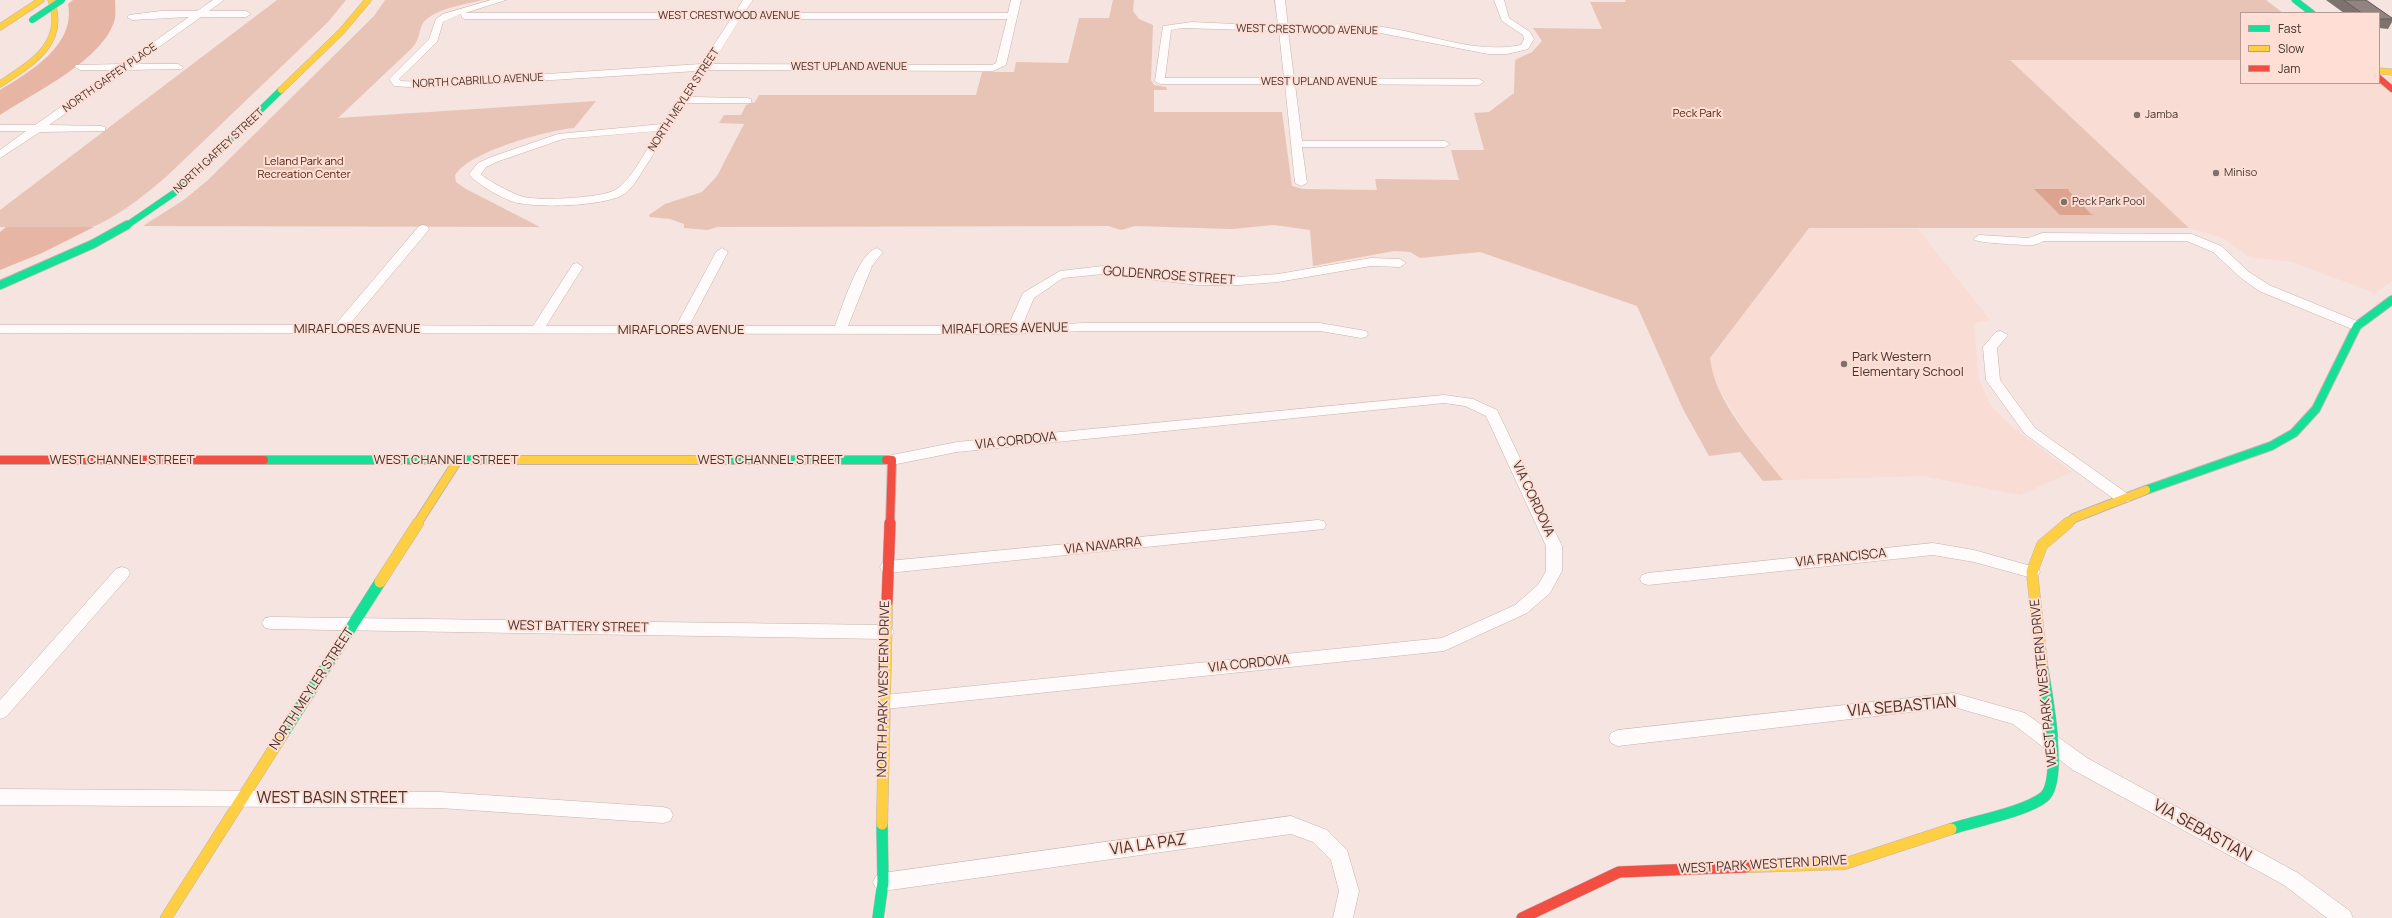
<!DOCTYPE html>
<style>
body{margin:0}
#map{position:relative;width:2392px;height:918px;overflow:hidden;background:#f5e4df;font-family:Manrope,sans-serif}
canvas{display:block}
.legend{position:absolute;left:2240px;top:12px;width:140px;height:72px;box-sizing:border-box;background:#ffdfd5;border:1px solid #b39a92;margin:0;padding:5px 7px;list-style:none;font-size:12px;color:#42332e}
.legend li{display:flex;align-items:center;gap:8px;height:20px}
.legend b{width:20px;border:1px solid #b39a92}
</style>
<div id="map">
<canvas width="2392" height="918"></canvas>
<ul class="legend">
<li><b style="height:5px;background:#16e098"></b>Fast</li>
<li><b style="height:5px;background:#ffcf43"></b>Slow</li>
<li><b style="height:5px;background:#f24e42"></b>Jam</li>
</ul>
</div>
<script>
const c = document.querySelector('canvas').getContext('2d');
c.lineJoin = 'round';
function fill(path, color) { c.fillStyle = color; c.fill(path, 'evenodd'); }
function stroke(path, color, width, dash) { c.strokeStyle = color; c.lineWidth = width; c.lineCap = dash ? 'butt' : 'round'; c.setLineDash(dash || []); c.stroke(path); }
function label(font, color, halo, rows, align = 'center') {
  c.font = font + ' Manrope,sans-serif'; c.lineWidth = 4; c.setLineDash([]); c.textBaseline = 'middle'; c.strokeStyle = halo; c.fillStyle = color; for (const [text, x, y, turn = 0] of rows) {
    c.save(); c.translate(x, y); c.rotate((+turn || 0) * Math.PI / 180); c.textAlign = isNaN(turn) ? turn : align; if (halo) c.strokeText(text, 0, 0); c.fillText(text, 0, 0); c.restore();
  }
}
const built = new Path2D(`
 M2009,59L2241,60V83H2379V77H2392V281L2375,293L2292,262L2250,257L2223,238L2189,228Z
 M1809,228L1918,229L1990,320L1978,322L1974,326L1979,380L1991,406L2011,426L2072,472L2020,495L1923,476L1783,480L1747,434L1719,389L1711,370L1710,358Z`);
const green = new Path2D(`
 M277,0H346L328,22L167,176C145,195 121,214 95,226C87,230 14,227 0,227V210Z
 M385,0H482C465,5 435,8 423,23C418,31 421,38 412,48L338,118L596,101L574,128C549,130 466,152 455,176L456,182L466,189L540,227L143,226L185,199L208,180L374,16Z
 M1113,0H1134L1133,11L1139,19L1153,25L1151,80L1154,85L1166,87L1167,90H1154V112H1282L1292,186L1303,189L1377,190L1375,179L1459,180L1451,150H1484L1474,113L1489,112L1514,93L1515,60L1532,52L1542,41L1533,28L1602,29L1590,2H1626L1625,0H2266L2283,13H2241V60H2010L2189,228H1809L1710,358C1714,401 1757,447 1783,480L1763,481L1740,452L1709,456L1683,409L1637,306L1480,252L1420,258L1410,252L1394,251L1313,266L1310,230L1274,225L1232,229L1135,226L1121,230L1108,226L717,227L708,230L684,228V224L670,219L650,217L649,215L665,204L702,192L717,176L744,124L719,123L724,115H741L746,105L755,102L759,95H976L982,72H1014L1016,62L1068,63L1079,18H1109Z`);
const forest = new Path2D(`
 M73,0H115C115,6 116,13 115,18C106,59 33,93 0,115V90C30,72 76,45 68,4Z
 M6,227H94L42,253L0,270V232Z`);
const water = new Path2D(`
 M2034,189H2069L2068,190L2091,214L2095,215H2060Z`);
const street = new Path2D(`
 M213,0H224L209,11H246L251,14L246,17H201L135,64H178L183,67L182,69L127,70L49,125L101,126L105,127V131L40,132L0,158V150L26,131H0V125H35L114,70H80L75,67L76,65L122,64L189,17L132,20L127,17L129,15L161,11H197Z
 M491,0H506L465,13H735L743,0H753L744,13H1008L1011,0H1021L1006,65L993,71L708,70L690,97L747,98L751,99V103H686L633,186C629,189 625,194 621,196C598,206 543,208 518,203C506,201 476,184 469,174L478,163L491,157L558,134L662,124L697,71L423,88L394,86L389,79L429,39L436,19L443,14ZM461,14L462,18L465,19H731L701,64L423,82L401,81L399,79L437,42L443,22ZM740,19H1007L996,63L992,65L712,64ZM658,131C647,148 632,180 615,190C601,198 540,201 524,197C515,195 486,180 481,174L486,167L499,161L563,139Z
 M1275,0H1285L1288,26C1321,25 1356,22 1389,28C1433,35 1476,54 1521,45L1524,39L1523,35L1502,21L1494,0H1504L1509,18L1530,32L1534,39L1528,49L1507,54H1488L1370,31H1288L1294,78L1479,79L1484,82L1479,85L1295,84L1302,141H1445L1450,144L1445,147H1302L1307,183L1301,186L1295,183L1285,84H1160L1155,81L1163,26L1192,22L1278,26ZM1182,28L1279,31L1284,78H1165L1171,30Z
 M423,225L427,226L429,229L427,232L349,325L533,326L573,264L577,263L583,267L546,326H676L716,252L722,248L728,252L689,326H835C842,308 858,253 877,248L883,252L872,266L848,326H1008L1023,293L1060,271L1103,266L1198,277H1239L1278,274L1371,258L1400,259L1406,263L1400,267L1371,266L1278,282L1239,285H1198L1103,274L1063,278L1034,298L1022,326L1084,323H1320L1366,331L1368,334L1366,337L1361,338L1320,331H1084L1013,334L0,333V325H335L419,226Z
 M2042,233L2192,234L2221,246L2249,272L2269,285L2362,323L2364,326L2357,330L2352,329L2259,291L2241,278L2213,252L2187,241H2044C2039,243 2034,246 2029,245C2021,245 1976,243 1973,239L1979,235L2029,238Z
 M2001,331L2008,335L1997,348L2000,380L2035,428L2128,494L2131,498L2128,502H2118L2025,434L1986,380L1983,347L1996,332Z
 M1444,395L1473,399L1497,410L1562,546V571L1550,593L1527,613L1444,651L885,709L879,707L876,702L879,697L885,695L1442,638L1515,605L1538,585L1546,571V546L1486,416L1465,406L1444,403L957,452L892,465L887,463L884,460L887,457L892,455L957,442Z
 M1318,520L1324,521L1326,525L1324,529L888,573L882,571L880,567L882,563L888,561Z
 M1933,543L1974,550L2038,568L2040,572L2038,576L2032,578L1974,562L1933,555L1648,585L1642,583L1640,579L1642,575L1648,573Z
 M122,567L128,569L130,573L128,577L6,717L0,719V700L116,569Z
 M271,617L885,625L891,627L894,632L891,637L885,639L271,629L265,628L262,623L265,618Z
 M1954,693L2025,713L2087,758L2298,873L2350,911L2353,918H2327L2284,885L2073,770L2013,724L1954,707L1618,746L1611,743L1609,738L1611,733L1618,730Z
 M0,789L440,792L663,807L670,809L673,815L670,821L663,823L440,808L0,805Z
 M1291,816L1327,830L1347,850L1359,891L1353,918H1333L1339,891L1331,860L1313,842L1291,834L883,891L876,888L873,882L876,876L883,873Z`);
const fastFar2 = new Path2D(`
 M2295,0L2312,13
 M126,226L177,191L281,90`);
const fastFar1 = new Path2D(`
 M0,285L93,244L127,225
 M264,460H494
 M699,460H886
 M2146,490L2271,446L2294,433L2316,409L2357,326L2392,300`);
const fast = new Path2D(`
 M283,734L380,582
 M1951,829C1975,821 2025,812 2044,797C2064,780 2046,690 2042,665
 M878,918L883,882L882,824`);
const slowFar2 = new Path2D(`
 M0,27L41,0
 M2379,71L2392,72
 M0,84C32,63 67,43 51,0
 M281,90L342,31L368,0`);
const slowFar1 = new Path2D(`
 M494,460H699
 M417,524L458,460
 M2067,524L2074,518L2146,490`);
const slow = new Path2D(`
 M380,582L418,523
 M2042,665L2032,572L2042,545L2068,523
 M882,824L887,602
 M1746,867L1844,864L1951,829
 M166,918L283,734`);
const jamFar2 = new Path2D(`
 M2379,78L2392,89`);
const jamFar1 = new Path2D(`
 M0,460H264
 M886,460H892L890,524`);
const jam = new Path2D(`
 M887,602L890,523
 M1522,918L1619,872L1746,867`);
const fastBridge = new Path2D(`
 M32,20L62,0`);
const wall = new Path2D(`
 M2326,0H2366L2392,18V22L2388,29L2379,28V13H2344Z`);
const building = new Path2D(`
 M2344,0H2366L2392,18V19H2379V13H2362Z`);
const markers = [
 [2137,115,4,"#81716c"],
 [2216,173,4,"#81716c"],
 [2064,202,4,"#81716c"],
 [1844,364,4,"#81716c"]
];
const farStreetnames = [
 ["WEST CRESTWOOD AVENUE",729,16],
 ["WEST CRESTWOOD AVENUE",1307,30,1],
 ["WEST UPLAND AVENUE",849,67],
 ["NORTH GAFFEY PLACE",110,78,-35],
 ["NORTH CABRILLO AVENUE",478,81,-3],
 ["WEST UPLAND AVENUE",1319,82],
 ["NORTH MEYLER STREET",684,100,-57],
 ["NORTH GAFFEY STREET",219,151,-43]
];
const farParknames = [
 ["Peck Park",1697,114],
 ["Leland Park and",304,162],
 ["Recreation Center",304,175]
];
const farPoinames = [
 ["Jamba",2145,115],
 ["Miniso",2224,173],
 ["Peck Park Pool",2072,202]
];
const streetNames = [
 ["GOLDENROSE STREET",1169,276,4],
 ["MIRAFLORES AVENUE",357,329],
 ["MIRAFLORES AVENUE",1005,329,-1],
 ["MIRAFLORES AVENUE",681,330],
 ["VIA CORDOVA",1016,441,-6],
 ["WEST CHANNEL STREET",122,460],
 ["WEST CHANNEL STREET",446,460],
 ["WEST CHANNEL STREET",770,460],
 ["VIA CORDOVA",1533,499,65],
 ["VIA NAVARRA",1103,546,-6],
 ["VIA FRANCISCA",1841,558,-6],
 ["WEST BATTERY STREET",578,627,1],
 ["VIA CORDOVA",1249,664,-6],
 ["WEST PARK WESTERN DRIVE",2044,683,-96],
 ["NORTH MEYLER STREET",312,689,-57],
 ["NORTH PARK WESTERN DRIVE",884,689,-89],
 ["WEST PARK WESTERN DRIVE",1763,865,-3]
];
const poiNames = [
 ["Park Western",1852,357],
 ["Elementary School",1852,372]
];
const nearStreetnames = [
 ["VIA SEBASTIAN",1902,707,-5],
 ["WEST BASIN STREET",332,799],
 ["VIA SEBASTIAN",2202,831,29],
 ["VIA LA PAZ",1148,845,-8]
];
fill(built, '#f9dcd3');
fill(green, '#e8c4b7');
fill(forest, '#e6b5a4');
fill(water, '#dca38f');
stroke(street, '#c2b4af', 1);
stroke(fastFar2, '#c2b4af', 7);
stroke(fastFar1, '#c2b4af', 10);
stroke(fast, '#c2b4af', 12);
stroke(slowFar2, '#c2b4af', 7);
stroke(slowFar1, '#c2b4af', 10);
stroke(slow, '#c2b4af', 12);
stroke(jamFar2, '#c2b4af', 7);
stroke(jamFar1, '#c2b4af', 10);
stroke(jam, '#c2b4af', 12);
fill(street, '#fefbfa');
stroke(fastFar2, '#16e098', 6);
stroke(fastFar1, '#16e098', 8);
stroke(fast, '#16e098', 11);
stroke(slowFar2, '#ffcf43', 6);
stroke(slowFar1, '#ffcf43', 8);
stroke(slow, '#ffcf43', 11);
stroke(jamFar2, '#f24e42', 6);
stroke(jamFar1, '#f24e42', 8);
stroke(jam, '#f24e42', 11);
stroke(fastBridge, '#c2b4af', 7, []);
stroke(fastBridge, '#16e098', 6);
fill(wall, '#7d726e');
fill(building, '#918480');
stroke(building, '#665c5a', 1);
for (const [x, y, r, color] of markers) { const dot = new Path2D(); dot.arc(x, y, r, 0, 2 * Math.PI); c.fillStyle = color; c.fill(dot); stroke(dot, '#ffdfd5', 1.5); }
label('11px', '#42332e', '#ffdfd5', farStreetnames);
label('11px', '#50200f', '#ffdfd5', farParknames);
label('11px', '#42332e', '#ffdfd5', farPoinames, 'left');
label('13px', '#42332e', '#ffdfd5', streetNames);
label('13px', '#42332e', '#ffdfd5', poiNames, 'left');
label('16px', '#42332e', '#ffdfd5', nearStreetnames);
</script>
